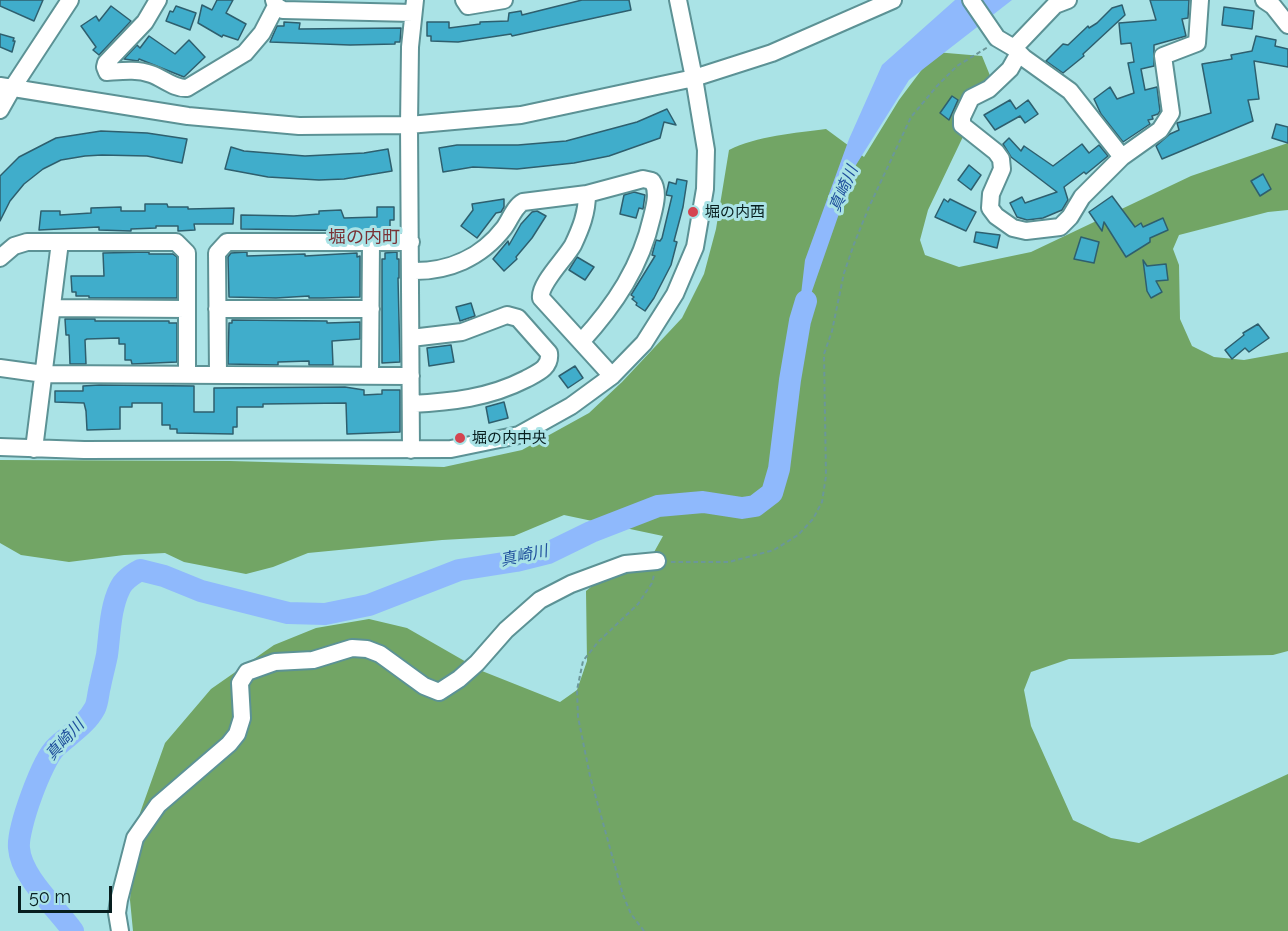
<!DOCTYPE html>
<meta charset="utf-8">
<style>
body{margin:0}
#map{position:relative;width:1288px;height:931px;overflow:hidden;background:#aae3e6;font-family:Raleway,sans-serif}
canvas{display:block}
.scale{position:absolute;left:18px;top:886px;width:94px;height:27px;box-sizing:border-box;border:3px solid #071e1f;border-top:0;padding-left:8px;font-size:18px;line-height:21px;white-space:nowrap;color:#071e1f;-webkit-text-stroke:4px #aae3e6;paint-order:stroke}
</style>
<div id="map">
<canvas width="1288" height="931"></canvas>
<div class="scale">50 m</div>
</div>
<script>
const c = document.querySelector('canvas').getContext('2d');
c.lineJoin = 'round';
function fill(path, color) { c.fillStyle = color; c.fill(path, 'evenodd'); }
function stroke(path, color, width, dash) { c.strokeStyle = color; c.lineWidth = width; c.lineCap = dash ? 'butt' : 'round'; c.setLineDash(dash || []); c.stroke(path); }
function label(font, color, halo, rows, align = 'center') {
  c.font = font + ' Raleway,"Noto Sans JP",sans-serif'; c.lineWidth = 6; c.setLineDash([]); c.textBaseline = 'middle'; c.strokeStyle = halo; c.fillStyle = color; for (const [text, x, y, turn = 0] of rows) {
    c.save(); c.translate(x, y); c.rotate((+turn || 0) * Math.PI / 180); c.textAlign = isNaN(turn) ? turn : align; if (halo) c.strokeText(text, 0, 0); c.fillText(text, 0, 0); c.restore();
  }
}
const forest = new Path2D(`
 M935,52L982,56L991,78L928,210L920,240L925,255L959,267L1031,252L1191,176L1288,143V210L1268,212L1179,235L1173,249L1179,265L1180,319L1192,346L1214,357L1244,360L1288,352V651L1273,655L1069,659L1031,672L1024,690L1031,726L1073,820L1111,838L1139,843L1288,774V931H133L130,900L135,827L165,743L211,689L274,645L316,628L369,619L407,628L482,671L560,702L577,690L587,661L586,591L597,582L653,554L663,536L564,515L514,536L442,540L308,553L273,567L246,574L184,562L165,553L124,555L69,562L21,555L0,543V460L230,461L444,467L522,450L589,413L622,382L682,318L704,274L716,229L729,150C756,136 796,133 826,129L864,157L899,100Z`);
const water = new Path2D(`
 M955,0H1012L909,80L856,165L796,337L805,260L849,139L882,65Z`);
const river = new Path2D(`
 M73,931C57,908 21,877 19,848C17,829 42,760 56,747C70,734 86,725 95,708C98,702 98,693 100,686C102,676 105,665 107,655C110,633 110,608 120,588C124,579 132,575 140,570L164,576L201,591L288,613L325,614L369,605L459,570L516,561L548,553L591,532L658,506L703,502L742,508L755,506L772,493L779,469L790,380L800,321L806,301`);
const building = new Path2D(`
 M0,0H43L34,21L0,6Z
 M217,0H233L226,13L246,24L238,40L223,35L222,37L198,23L202,5L212,10Z
 M582,0H629L631,10L512,36L511,34L458,42L431,41V36H427V22H449V28L480,24V22L508,21L509,13L521,11L522,15Z
 M1150,0H1189L1188,18L1182,19L1186,36L1154,45V66L1141,69L1145,90L1157,87L1160,111L1158,114L1152,116L1153,119L1148,120L1150,124L1123,142L1101,114L1094,99L1110,87L1117,99L1134,93L1128,63L1134,62L1131,43L1121,44L1119,23L1156,20Z
 M1122,5L1125,15L1083,54L1084,56L1063,73L1046,61L1063,44L1068,45L1088,26L1089,28L1097,23L1112,8Z
 M111,6L131,21L99,55L93,50L96,47L81,26L96,16L99,21Z
 M176,6L196,13L190,30L166,21L170,11L173,12Z
 M1224,7L1254,11L1252,29L1222,25Z
 M284,22L300,23L299,29L401,28L400,42H395V44L350,45L270,42L277,26H284Z
 M0,34L14,38L13,41H15L12,52L0,47Z
 M149,36L175,54L189,40L205,57L184,77L139,59L138,61L124,59L137,45L140,48Z
 M1256,36L1276,40L1275,46L1288,49V67L1254,61L1259,99L1248,100L1253,121L1162,159L1156,146L1170,134L1179,130L1177,123L1211,113L1202,64L1232,59L1231,55L1252,51Z
 M952,96L958,100L949,120L940,113Z
 M1010,100L1016,109L1028,100L1038,114L1025,123L1020,116L995,130L984,115Z
 M667,109L676,125L664,122L660,138L609,156L574,163L517,169L473,167L443,172L439,148L457,145H518L566,141L637,122Z
 M1276,124L1288,127V143L1272,138Z
 M101,131L147,133L187,139L182,163L147,156L102,155L85,156L61,160L43,169L24,184L10,201L0,221V176L19,157L56,138Z
 M1009,138L1021,151L1024,146L1053,166L1082,144L1089,153L1099,145L1108,156L1086,174L1084,172L1064,187L1068,200L1062,210L1043,218L1027,220L1017,217L1010,203L1022,197L1025,203L1057,192L1011,157L1003,144Z
 M231,147L244,151L305,156L364,153L388,149L392,171L344,179L319,180L268,177L225,169Z
 M969,165L981,175L971,190L958,180Z
 M1263,174L1271,189L1260,196L1251,181Z
 M677,179L687,181L683,207L674,241L677,242L671,265L654,298L645,311L636,305L637,303L632,299L634,297L631,295L655,256L652,255L656,240L660,241L662,238L672,196L666,195L669,182L676,184Z
 M634,192L645,195L643,209L639,208L636,218L620,214L624,195Z
 M1112,196L1135,227L1141,223L1143,227L1163,218L1168,230L1150,238V242L1126,257L1104,222L1102,231L1089,212Z
 M504,199V207L501,212L496,213L477,238L461,226L473,210L472,204Z
 M944,199L948,202L950,199L976,212L966,231L935,217Z
 M145,204H167L168,207H188V209L234,208L233,224H194L195,230L178,231V226H156V228L131,229V231L99,230V227L39,230L41,211H60V215L91,213V208L121,207V211H145Z
 M377,207H394V220H390V229H371V231L241,229V215L294,216L319,214V211L341,210L344,218L377,217Z
 M537,211L546,216L532,238L516,257L517,259L504,271L493,259L508,241L509,245L521,224L532,212Z
 M976,232L1000,235L997,248L974,242Z
 M1081,237L1099,242L1094,263L1074,259Z
 M149,252V254H173L177,257V298H89V296H76V292H72L71,276H104L103,253Z
 M247,252V256L305,254V256L357,253V257L360,256V297L323,298H309V296L276,298L229,297L228,257L231,253Z
 M397,252V259H399V278H398L400,362L382,363V259H385V253Z
 M577,257L594,267L585,280L569,270Z
 M1143,260L1147,266L1166,264L1168,280L1156,281L1162,292L1151,298L1147,291Z
 M471,303L475,316L460,321L456,307Z
 M65,319H95V321H169V323H177V362L132,364L131,360H125V344H119V338L87,339L85,340L86,364H70L69,335H66Z
 M232,320L327,321V323L360,322V339L332,341L333,365H309V361L278,362V365L228,364L229,323H232Z
 M1258,324L1269,338L1249,352L1245,348L1232,359L1225,350L1244,335L1243,333Z
 M451,345L454,362L429,366L427,348Z
 M575,366L583,378L568,388L559,376Z
 M99,385L194,386V412H214V388L345,387L364,390V395L382,394V390H400V432L347,434L346,403L263,404V407H237V427H233V434L177,433V429H170V425H162V403H132V407H120V429L87,430L86,411L84,403L55,402V391H83V386Z
 M504,402L508,418L489,423L486,407Z`);
const path = new Path2D(`
 M671,562H729L774,550L798,535L813,519L822,502L826,476L824,354L832,331L844,273L854,244L869,207L911,117L937,86L957,66L988,47
 M644,931L631,914L623,895L590,776L578,717L577,690L583,661L598,642L638,604L652,583L654,575`);
const minor = new Path2D(`
 M158,0L145,22L106,63L105,67L107,72C122,71 137,69 151,74C163,78 174,89 187,88L245,53L262,33L276,6
 M274,0L276,6L283,10L413,13
 M464,0L468,6L504,0
 M971,0L997,38L1014,48L1024,58L1070,91L1122,157L1160,130L1171,113L1163,56L1197,43L1200,0
 M1264,0L1273,6L1288,25
 M1014,48L1055,5L1068,0
 M1019,53L1010,69L989,89L971,98L962,117V125L996,152L1001,159L1002,169L991,194L990,208L996,216L1013,228L1026,231L1060,227L1070,217L1082,197L1122,157
 M0,86L188,116L299,126L409,125L521,115L694,78L772,53L893,0
 M0,110L13,87L70,0
 M587,194C587,213 581,228 573,245C565,259 539,284 541,298L612,376
 M0,258L14,246L27,242H176L187,253V375
 M411,271C448,272 481,258 504,228C510,220 514,207 523,202L587,194L643,179L652,181C659,191 655,205 652,217C641,266 615,305 581,342
 M52,308L187,309
 M217,309H371
 M0,368L44,374L411,376
 M218,375L217,253L227,242H411
 M370,376L371,242
 M411,404C451,402 489,398 526,379C537,373 551,368 549,353L518,318L507,315L462,332L411,338
 M0,447L84,450L451,449L519,435L571,406L612,376L644,343L675,294L695,247L705,189L706,150L694,78L678,0
 M34,449L60,242
 M411,450L409,125L410,47L415,0
 M120,931L117,913L119,900L135,838L158,805L229,744L237,734L242,718L240,683L247,672L275,662L313,660L352,648L367,649L380,654L424,686L439,692L459,679L477,663L506,630L540,600L571,584L625,564L657,561`);
const markers = [
 [693,212,6,"#d44450"],
 [460,438,6,"#d44450"]
];
const poiNames = [
 ["堀の内西",705,212],
 ["堀の内中央",472,438]
];
const waterNames = [
 ["真崎川",844,189,-67],
 ["真崎川",524,556,-12],
 ["真崎川",65,740,-48]
];
const quarterNames = [
 ["堀の内町",364,238]
];
fill(forest, '#72a565');
fill(water, '#8fb9fc');
stroke(river, '#8fb9fc', 22);
fill(building, '#40adcb');
stroke(building, '#2e5f6e', 1.5);
stroke(minor, '#5c9295', 20);
stroke(path, '#6b9799', 2, [4.5, 3]);
stroke(minor, '#fff', 16);
for (const [x, y, r, color] of markers) { const dot = new Path2D(); dot.arc(x, y, r, 0, 2 * Math.PI); c.fillStyle = color; c.fill(dot); stroke(dot, '#aae3e6', 2); }
label('15px', '#071e1f', '#aae3e6', poiNames, 'left');
label('italic 16px', '#1e4e9b', '#aae3e6', waterNames);
label('18px', '#7a3236', '#aae3e6', quarterNames);
</script>
